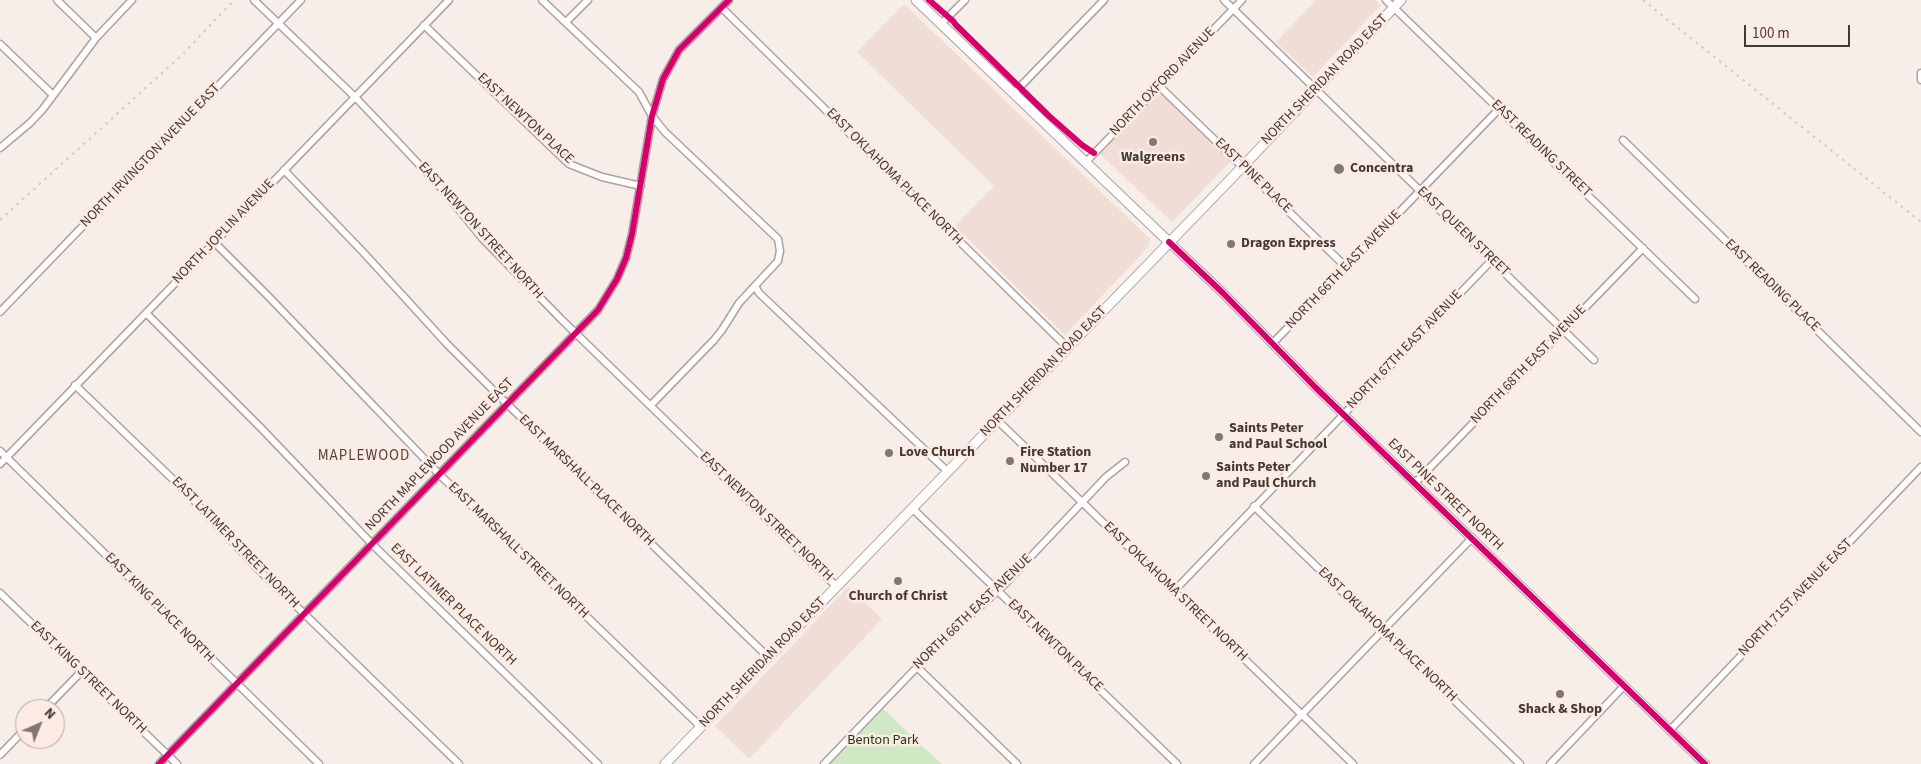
<!DOCTYPE html>
<style>
body{margin:0}
#map{position:relative;width:1921px;height:764px;overflow:hidden;background:#f7ede9;font-family:"Source Sans 3",sans-serif}
canvas{display:block}
.north{position:absolute;left:15px;top:699px;width:50px;height:50px;box-sizing:border-box;background:#fdebe3;border:1px solid #b1a49e;border-radius:50%;rotate:44deg;font-size:14px;font-weight:700;line-height:20px;text-align:center;color:#403936}
.north::after{content:'';display:block;margin:auto;width:18px;height:22px;background:#807875;clip-path:polygon(50% 0,100% 100%,50% 72%,0 100%)}
.scale{position:absolute;left:1744px;top:25px;width:106px;height:22px;box-sizing:border-box;border:2px solid #403936;border-top:0;padding-left:6px;font-size:15px;line-height:18px;white-space:nowrap;color:#403936;-webkit-text-stroke:4px #fdebe3;paint-order:stroke}
</style>
<div id="map">
<canvas width="1921" height="764"></canvas>
<div class="north">N</div>
<div class="scale">100 m</div>
</div>
<script>
const c = document.querySelector('canvas').getContext('2d');
c.lineJoin = 'round';
function fill(path, color) { c.fillStyle = color; c.fill(path, 'evenodd'); }
function stroke(path, color, width, dash) { c.strokeStyle = color; c.lineWidth = width; c.lineCap = dash ? 'butt' : 'round'; c.setLineDash(dash || []); c.stroke(path); }
function label(font, color, halo, rows, align = 'center') {
  c.font = font + ' "Source Sans 3",sans-serif'; c.lineWidth = 5; c.setLineDash([]); c.textBaseline = 'middle'; c.strokeStyle = halo; c.fillStyle = color; for (const [text, x, y, turn = 0] of rows) {
    c.save(); c.translate(x, y); c.rotate((+turn || 0) * Math.PI / 180); c.textAlign = isNaN(turn) ? turn : align; if (halo) c.strokeText(text, 0, 0); c.fillText(text, 0, 0); c.restore();
  }
}
const built = new Path2D(`
 M1316,0H1376L1381,5L1313,77L1276,42Z
 M904,4L1150,239L1149,246L1065,335L955,226L994,186L857,52Z
 M1162,95L1231,161L1172,222L1100,154L1155,96Z
 M848,587L882,619L749,759L715,726Z`);
const green = new Path2D(`
 M882,708L942,764H828Z`);
const minor = new Path2D(`
 M57,0L96,38
 M254,0L355,97L397,141L441,188L482,238L561,319L836,586
 M542,0L639,92L652,116L665,132L778,239L780,251L778,261L739,303L722,330L714,340L651,405
 M1224,0L1594,360
 M1386,0L1695,299
 M722,8L1067,347
 M566,22L588,0
 M941,24L965,0
 M424,25L569,164L602,177L641,186
 M0,44L53,95
 M1921,73V80
 M1159,86L1346,267
 M1013,94L1104,0
 M1623,140L1921,432
 M0,148L30,123L43,109L96,38L132,0
 M1085,163L1242,0
 M284,170L363,252L447,344L502,399L768,657
 M214,242L269,297L440,475L701,727
 M755,286L759,293L947,471
 M0,312L301,0
 M146,313L261,428L372,544L598,764
 M1272,344L1499,109
 M75,385L184,490L257,568L459,764
 M997,420L1353,764
 M0,451L319,764
 M0,464L449,0
 M1415,483L1643,248
 M1254,506L1520,764
 M912,508L1177,764
 M1174,591L1492,260
 M0,593L177,764
 M917,667L1017,764
 M45,709L81,672
 M1670,730L1921,467
 M0,755L25,729
 M159,764L598,310L617,279L626,258L632,234L652,116L663,79L679,50L729,0
 M824,764L943,640L1004,585L1106,477L1125,462
 M1254,764L1472,538
 M1550,764L1624,686`);
const tertiary = new Path2D(`
 M1169,242L1223,293L1315,387L1705,764`);
const secondary = new Path2D(`
 M916,0L1169,242
 M665,764L1225,185L1401,0`);
const rail = new Path2D(`
 M1643,0L1921,222
 M0,220L182,55L234,0`);
const cycleway = new Path2D(`
 M929,0L953,21L956,25L1049,116L1082,145L1094,153
 M1169,242L1223,293L1315,387L1705,764
 M159,764L598,310L617,279L626,258L632,234L652,116L663,79L679,50L729,0`);
const markers = [
 [1153,142,5,"#807875"],
 [1339,169,6,"#807875"],
 [1231,244,5,"#807875"],
 [1219,437,5,"#807875"],
 [889,453,5,"#807875"],
 [1010,461,5,"#807875"],
 [1206,476,5,"#807875"],
 [898,581,5,"#807875"],
 [1560,694,5,"#807875"]
];
const streetNames = [
 ["NORTH SHERIDAN ROAD EAST",1325,80,-46],
 ["NORTH OXFORD AVENUE",1163,82,-46],
 ["EAST NEWTON PLACE",525,119,43],
 ["EAST READING STREET",1541,149,44],
 ["NORTH IRVINGTON AVENUE EAST",151,156,-46],
 ["EAST PINE PLACE",1253,176,44],
 ["EAST OKLAHOMA PLACE NORTH",894,177,45],
 ["EAST NEWTON STREET NORTH",480,231,48],
 ["NORTH JOPLIN AVENUE",224,232,-46],
 ["EAST QUEEN STREET",1463,232,44],
 ["NORTH 66TH EAST AVENUE",1344,270,-46],
 ["EAST READING PLACE",1772,286,44],
 ["NORTH 67TH EAST AVENUE",1405,350,-46],
 ["NORTH 68TH EAST AVENUE",1529,365,-46],
 ["NORTH SHERIDAN ROAD EAST",1044,372,-46],
 ["NORTH MAPLEWOOD AVENUE EAST",440,455,-46],
 ["EAST MARSHALL PLACE NORTH",586,481,44],
 ["EAST PINE STREET NORTH",1445,495,44],
 ["EAST NEWTON STREET NORTH",766,517,44],
 ["EAST LATIMER STREET NORTH",235,543,46],
 ["EAST MARSHALL STREET NORTH",518,551,44],
 ["EAST OKLAHOMA STREET NORTH",1175,592,44],
 ["NORTH 71ST AVENUE EAST",1796,598,-46],
 ["EAST LATIMER PLACE NORTH",453,605,44],
 ["EAST KING PLACE NORTH",159,608,45],
 ["NORTH 66TH EAST AVENUE",973,612,-44],
 ["EAST OKLAHOMA PLACE NORTH",1387,635,44],
 ["EAST NEWTON PLACE",1055,646,44],
 ["NORTH SHERIDAN ROAD EAST",763,663,-46],
 ["EAST KING STREET NORTH",88,678,44]
];
const poiNames = [
 ["Walgreens",1153,158,"center"],
 ["Concentra",1350,169],
 ["Dragon Express",1241,244],
 ["Saints Peter",1229,429],
 ["and Paul School",1229,445],
 ["Love Church",899,453],
 ["Fire Station",1020,453],
 ["Number 17",1020,469],
 ["Saints Peter",1216,468],
 ["and Paul Church",1216,484],
 ["Church of Christ",898,597,"center"],
 ["Shack & Shop",1560,710,"center"]
];
const parkNames = [
 ["Benton Park",883,741]
];
const neighbourhoodNames = [
 ["MAPLEWOOD",364,457]
];
fill(built, '#f0ded6');
fill(green, '#cfe9c5');
stroke(minor, '#aaa39f', 9);
stroke(tertiary, '#aaa39f', 10);
stroke(secondary, '#aaa39f', 11);
stroke(minor, '#fefcfc', 6);
stroke(tertiary, '#fefcfc', 8);
stroke(secondary, '#fefcfc', 9);
stroke(rail, '#cdcbca', 2, [2.5, 5]);
stroke(cycleway, '#d6006c', 6);
for (const [x, y, r, color] of markers) { const dot = new Path2D(); dot.arc(x, y, r, 0, 2 * Math.PI); c.fillStyle = color; c.fill(dot); stroke(dot, '#fdebe3', 2); }
label('14px', '#403936', '#fdebe3', streetNames);
label('bold 14px', '#403936', '#fdebe3', poiNames, 'left');
label('14px', '#113e0c', '#fdebe3', parkNames);
c.letterSpacing = '1px';
label('15px', '#51443d', '#fdebe3', neighbourhoodNames);
c.letterSpacing = '0px';
</script>
